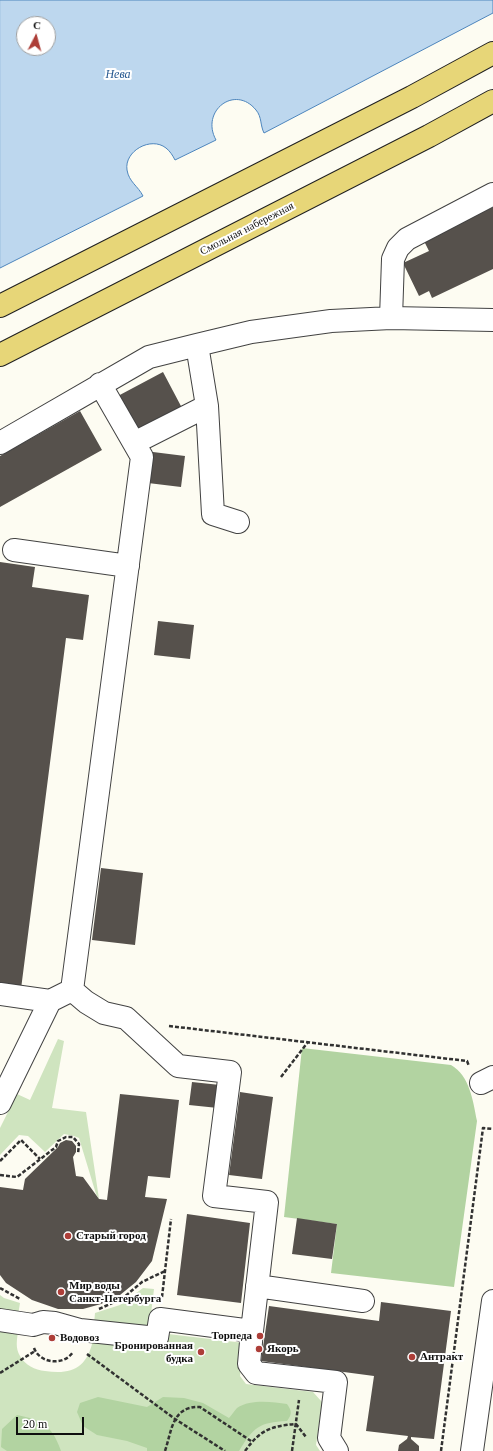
<!DOCTYPE html>
<meta charset="utf-8">
<style>
body{margin:0}
#map{position:relative;width:493px;height:1451px;overflow:hidden;background:#fdfcf2;font-family:"Times New Roman",serif}
canvas{display:block}
.north{position:absolute;left:16px;top:16px;width:40px;height:40px;box-sizing:border-box;background:#fff;border:1px solid #9f9f9f;border-radius:50%;rotate:6deg;font-size:11px;font-weight:700;line-height:16px;text-align:center;color:#0f0f0f}
.north::after{content:'';display:block;margin:auto;width:14px;height:18px;background:#ad3e38;clip-path:polygon(50% 0,100% 100%,50% 72%,0 100%)}
.scale{position:absolute;left:16px;top:1417px;width:68px;height:18px;box-sizing:border-box;border:2px solid #0f0f0f;border-top:0;padding-left:5px;font-size:12px;line-height:14px;white-space:nowrap;color:#0f0f0f;-webkit-text-stroke:3px #fff;paint-order:stroke}
</style>
<div id="map">
<canvas width="493" height="1451"></canvas>
<div class="north">С</div>
<div class="scale">20 m</div>
</div>
<script>
const c = document.querySelector('canvas').getContext('2d');
c.lineJoin = 'round';
function fill(path, color) { c.fillStyle = color; c.fill(path, 'evenodd'); }
function stroke(path, color, width, dash) { c.strokeStyle = color; c.lineWidth = width; c.lineCap = dash ? 'butt' : 'round'; c.setLineDash(dash || []); c.stroke(path); }
function label(font, color, halo, rows, align = 'center') {
  c.font = font + ' "Times New Roman",serif'; c.lineWidth = 4; c.setLineDash([]); c.textBaseline = 'middle'; c.strokeStyle = halo; c.fillStyle = color; for (const [text, x, y, turn = 0] of rows) {
    c.save(); c.translate(x, y); c.rotate((+turn || 0) * Math.PI / 180); c.textAlign = isNaN(turn) ? turn : align; if (halo) c.strokeText(text, 0, 0); c.fillText(text, 0, 0); c.restore();
  }
}
const green = new Path2D(`
 M58,1039L64,1041L52,1108L86,1112L99,1199L96,1194L79,1138L74,1136L64,1134L45,1152L28,1136L19,1135L0,1155V1128L17,1094L30,1100Z
 M143,1288L154,1289L149,1330L94,1324L95,1313L120,1305Z
 M0,1295L4,1298L20,1303L18,1315L0,1313Z
 M0,1329L18,1331C17,1340 15,1348 20,1356C25,1365 35,1370 45,1371C72,1375 87,1368 93,1340L166,1348L168,1334L244,1343L240,1376L246,1384L313,1392L322,1402L316,1445L320,1451H0Z`);
const forest = new Path2D(`
 M302,1048L451,1065C470,1076 473,1101 477,1121L454,1287L331,1273L337,1224L284,1217Z
 M98,1397L147,1407L163,1397L184,1398L203,1403L229,1418C232,1415 234,1411 237,1408C251,1399 272,1402 287,1404C292,1411 292,1414 287,1421C259,1422 253,1428 239,1451H147V1448L127,1441L97,1435L83,1426L77,1412L80,1403Z
 M17,1415C42,1420 52,1425 61,1451H7L1,1447L2,1429Z`);
const water = new Path2D(`
 M0,0H493V13L264,133C260,125 262,117 256,110C235,84 200,111 216,140L175,160C173,156 170,151 166,148C151,136 124,151 127,170C129,182 138,186 143,196L0,268ZM24,24H48V48H24Z`);
const building = new Path2D(`
 M493,207V269L432,298L429,291L419,296L403,263L429,251L424,241Z
 M163,372L182,408L135,433L116,397Z
 M80,411L102,450L0,507V456Z
 M153,452L185,456L181,487L148,483Z
 M0,562L35,567L32,587L89,595L83,640L66,638L21,989L0,986Z
 M158,621L194,625L190,659L154,655Z
 M101,868L143,873L135,945L92,940Z
 M192,1082L220,1085L218,1108L189,1105Z
 M240,1092L273,1097L262,1179L229,1175Z
 M120,1094L179,1100L170,1178L148,1176L145,1197L167,1199L152,1261L136,1282L120,1295L101,1304L83,1309H58L32,1300L6,1283L0,1275V1187L23,1190L25,1179L58,1147L60,1143L66,1140L72,1141L76,1146V1152L73,1157L76,1176L83,1177L99,1199L107,1200Z
 M187,1214L250,1223L241,1303L177,1295Z
 M297,1218L337,1224L332,1259L292,1254Z
 M381,1302L451,1311L434,1439L411,1437V1439L419,1446V1451H398L399,1445L407,1439L408,1436L366,1431L374,1376L261,1361L269,1306L379,1321Z`);
const path = new Path2D(`
 M169,1026L467,1061L469,1066
 M281,1077L308,1042
 M0,1161L21,1140L40,1159
 M0,1175L17,1177L56,1147L58,1141L66,1137H73L79,1144L78,1154
 M0,1288L20,1299
 M162,1297L171,1219
 M99,1309L123,1298L142,1282L165,1271
 M34,1348C40,1364 64,1366 73,1352
 M87,1354L175,1419L225,1451
 M0,1373L35,1351
 M165,1451C172,1430 172,1406 200,1407L251,1441
 M245,1451C260,1430 271,1426 296,1424L306,1437
 M292,1451L299,1400
 M441,1451L483,1128L493,1129`);
const minor = new Path2D(`
 M391,318L393,259L398,248L407,239L493,194
 M100,384L142,457L72,990L86,1002L104,1013L126,1018L178,1066L230,1072L214,1196L267,1202L252,1331
 M207,406L213,514L238,522
 M0,443L149,357L197,345L251,332L331,321L391,318L493,320
 M134,443L207,406L197,345
 M14,550L128,566
 M0,994L50,1001
 M481,1083L493,1077
 M0,1103L50,1001L72,990
 M257,1286L363,1301
 M0,1320L33,1325L43,1322L55,1323L80,1330L157,1338L160,1319L252,1331L249,1364L256,1373L336,1382L329,1438L337,1451
 M472,1451L493,1301`);
const major = new Path2D(`
 M0,306L412,97L493,53
 M0,355L429,136L493,101`);
const markers = [
 [68,1236,4,"#ad3e38"],
 [61,1292,4,"#ad3e38"],
 [260,1336,4,"#ad3e38"],
 [52,1338,4,"#ad3e38"],
 [259,1349,4,"#ad3e38"],
 [201,1352,4,"#ad3e38"],
 [412,1357,4,"#ad3e38"]
];
const streetNames = [
 ["Смольная набережная",247,229,-27]
];
const poiNames = [
 ["Старый город",76,1236],
 ["Мир воды",69,1286],
 ["Санкт-Петербурга",69,1299],
 ["Торпеда",252,1336,"right"],
 ["Водовоз",60,1338],
 ["Бронированная",193,1346,"right"],
 ["будка",193,1359,"right"],
 ["Якорь",267,1349],
 ["Антракт",420,1357]
];
const waterNames = [
 ["Нева",118,75]
];
fill(green, '#cfe4bf');
fill(forest, '#b2d3a1');
fill(water, '#bdd7ee');
stroke(water, '#4d85bc', 1);
fill(building, '#56514c');
stroke(minor, '#424242', 24);
stroke(major, '#202020', 24);
stroke(path, '#313131', 2.5, [4, 2]);
stroke(minor, '#fff', 22);
stroke(major, '#e7d678', 22);
for (const [x, y, r, color] of markers) { const dot = new Path2D(); dot.arc(x, y, r, 0, 2 * Math.PI); c.fillStyle = color; c.fill(dot); stroke(dot, '#fff', 1.5); }
label('11px', '#0f0f0f', '#fff', streetNames);
label('bold 11px', '#0f0f0f', '#fff', poiNames, 'left');
label('italic 12px', '#275991', '#fff', waterNames);
</script>
